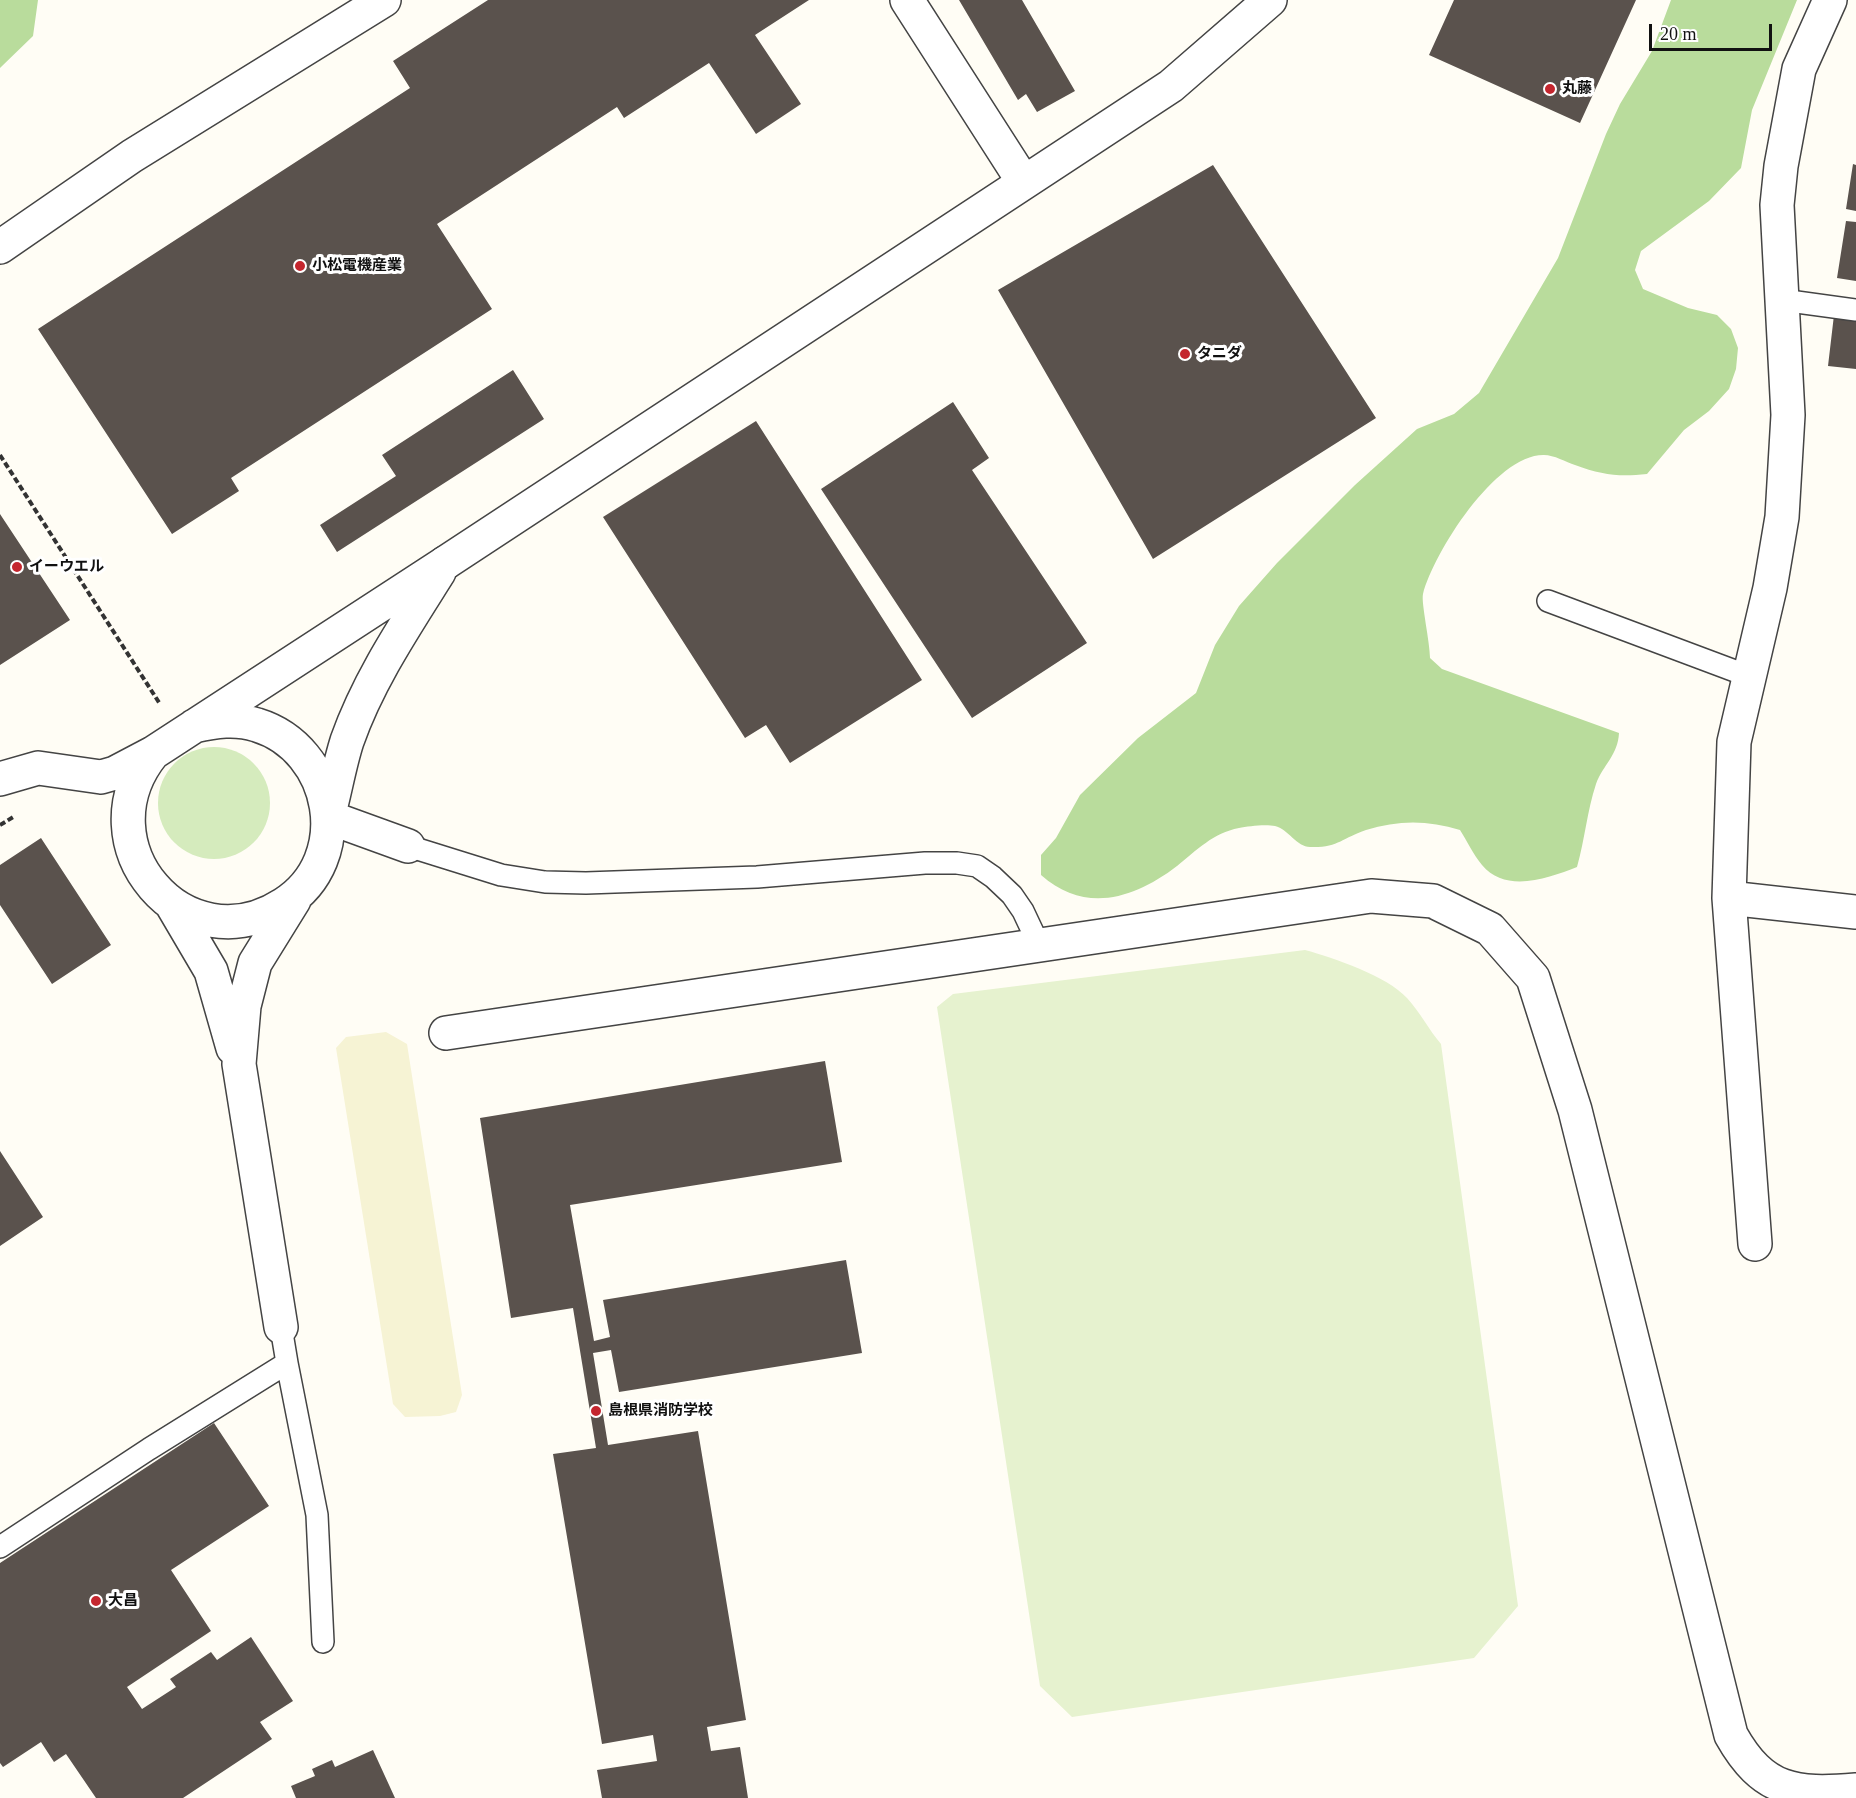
<!DOCTYPE html>
<meta charset="utf-8">
<style>
body{margin:0}
#map{position:relative;width:1856px;height:1798px;overflow:hidden;background:#fffdf5;font-family:"Times New Roman",serif}
canvas{display:block}
.scale{position:absolute;left:1649px;top:24px;width:123px;height:27px;box-sizing:border-box;border:3px solid #111;border-top:0;padding-left:8px;font-size:18px;line-height:21px;white-space:nowrap;color:#111;-webkit-text-stroke:4px #fff;paint-order:stroke}
</style>
<div id="map">
<canvas width="1856" height="1798"></canvas>
<div class="scale">20 m</div>
</div>
<script>
const c = document.querySelector('canvas').getContext('2d');
c.lineJoin = 'round';
function fill(path, color) { c.fillStyle = color; c.fill(path, 'evenodd'); }
function stroke(path, color, width, dash) { c.strokeStyle = color; c.lineWidth = width; c.lineCap = dash ? 'butt' : 'round'; c.setLineDash(dash || []); c.stroke(path); }
function label(font, color, halo, rows, align = 'center') {
  c.font = font + ' "Times New Roman","Noto Sans JP",serif'; c.lineWidth = 6; c.setLineDash([]); c.textBaseline = 'middle'; c.strokeStyle = halo; c.fillStyle = color; for (const [text, x, y, turn = 0] of rows) {
    c.save(); c.translate(x, y); c.rotate((+turn || 0) * Math.PI / 180); c.textAlign = isNaN(turn) ? turn : align; if (halo) c.strokeText(text, 0, 0); c.fillText(text, 0, 0); c.restore();
  }
}
const farmland = new Path2D(`
 M386,1032L407,1044L462,1395L456,1412L440,1416L405,1417L393,1404L336,1048L346,1037Z`);
const green = new Path2D(`
 M158 803a56 56 0 1 1 112 0a56 56 0 1 1-112 0Z`);
const forest = new Path2D(`
 M0,0H38L33,36L0,68Z
 M1671,0H1797L1752,110L1741,168L1709,201L1641,251L1635,270L1643,289L1688,308L1717,315L1731,329L1738,348L1736,369L1729,389L1709,411L1684,430L1647,474C1619,477 1602,475 1575,465C1566,462 1554,455 1544,455C1496,454 1434,552 1423,594C1421,603 1430,642 1430,658L1442,669L1619,733C1618,755 1603,765 1596,784C1587,811 1585,839 1577,867C1549,878 1506,894 1482,865C1473,854 1467,841 1460,830C1428,820 1398,820 1366,830C1342,838 1338,848 1310,847C1297,847 1288,829 1275,826C1266,824 1248,826 1239,828C1213,833 1197,850 1177,866C1134,899 1085,914 1041,875V855L1056,838L1080,795L1138,738L1196,693L1215,645L1239,606L1277,563L1355,485L1417,429L1454,414L1479,393L1558,258L1606,134L1620,104L1652,51Z`);
const pitch = new Path2D(`
 M1305,950C1334,958 1387,976 1407,998C1420,1012 1429,1030 1441,1044L1518,1606L1474,1658L1072,1717L1040,1686L937,1007L953,994Z`);
const building = new Path2D(`
 M488,0H809L755,35L801,104L756,134L709,63L624,118L617,107L437,224L492,309L231,478L239,491L172,534L38,329L410,88L393,61Z
 M959,0H1022L1075,91L1037,112L1026,94L1018,100Z
 M1454,0H1636L1580,123L1429,55Z
 M1853,164L1856,165V211L1846,209Z
 M1213,165L1376,418L1153,559L998,290Z
 M1846,221L1856,222V281L1837,278Z
 M1834,315L1856,318V369L1828,366Z
 M513,370L544,419L337,552L320,525L396,476L382,455Z
 M953,402L989,458L972,470L1087,643L972,718L821,489Z
 M756,421L922,680L790,763L766,725L745,738L603,517Z
 M0,514L70,620L0,665Z
 M41,838L111,945L52,984L0,905V865Z
 M825,1061L842,1162L570,1205L594,1341L610,1337L603,1300L846,1260L862,1353L619,1392L611,1350L593,1353L608,1445L698,1431L746,1720L707,1727L711,1751L740,1747L748,1798H602L597,1770L657,1761L653,1735L602,1744L553,1454L596,1448L573,1308L511,1318L480,1118Z
 M0,1151L43,1217L0,1246Z
 M214,1423L269,1506L171,1570L211,1631L127,1687L142,1709L176,1687L170,1679L211,1652L217,1660L251,1637L293,1701L260,1722L272,1739L183,1798H96L66,1754L54,1762L41,1742L3,1767L0,1763V1563Z
 M373,1750L395,1798H296L291,1786L315,1776L312,1769L332,1760L335,1767Z`);
const path = new Path2D(`
 M0,455L160,704
 M0,825L15,816`);
const service = new Path2D(`
 M1782,300L1856,310
 M1548,601L1751,677
 M408,846L501,875L545,882L586,883L757,877L925,863H957L977,866L993,877L1012,895L1023,911L1039,945
 M287,1363L317,1515L323,1642
 M0,1547L149,1449L287,1363L281,1327`);
const minor = new Path2D(`
 M907,0L1023,181
 M0,247L132,156L384,0
 M153,753C79,844 185,968 284,904C355,859 335,749 257,725C236,718 215,721 194,726
 M0,779L38,768L101,777L115,773L153,753L445,563
 M408,846L328,817C335,792 339,766 347,741C368,681 405,626 439,572
 M1729,898L1856,912
 M171,903L211,971L233,1048
 M446,1033L1371,896L1433,901L1490,929L1533,978L1575,1110L1731,1735C1763,1792 1795,1795 1856,1790
 M1755,1244L1729,898L1734,742L1770,588L1782,517L1788,415L1777,205L1781,166L1799,69L1830,0
 M281,1327L239,1064L244,1006L255,963L294,900`);
const tertiary = new Path2D(`
 M445,563L1171,86L1270,0`);
const markers = [
 [1550,89,6,"#c4262e"],
 [300,266,6,"#c4262e"],
 [1185,354,6,"#c4262e"],
 [17,567,6,"#c4262e"],
 [596,1411,6,"#c4262e"],
 [96,1601,6,"#c4262e"]
];
const poiNames = [
 ["丸藤",1562,89],
 ["小松電機産業",312,266],
 ["タニダ",1197,354],
 ["イーウエル",29,567],
 ["島根県消防学校",608,1411],
 ["大昌",108,1601]
];
fill(farmland, '#f6f3d4');
fill(green, '#d5ebbd');
fill(forest, '#b9dc9c');
fill(pitch, '#e6f2cf');
fill(building, '#5a524d');
stroke(service, '#444', 24);
stroke(minor, '#444', 36);
stroke(tertiary, '#444', 36);
stroke(path, '#333', 4, [6, 3]);
stroke(service, '#fff', 21);
stroke(minor, '#fff', 33);
stroke(tertiary, '#fff', 33);
for (const [x, y, r, color] of markers) { const dot = new Path2D(); dot.arc(x, y, r, 0, 2 * Math.PI); c.fillStyle = color; c.fill(dot); stroke(dot, '#fff', 2); }
label('bold 15px', '#111', '#fff', poiNames, 'left');
</script>
